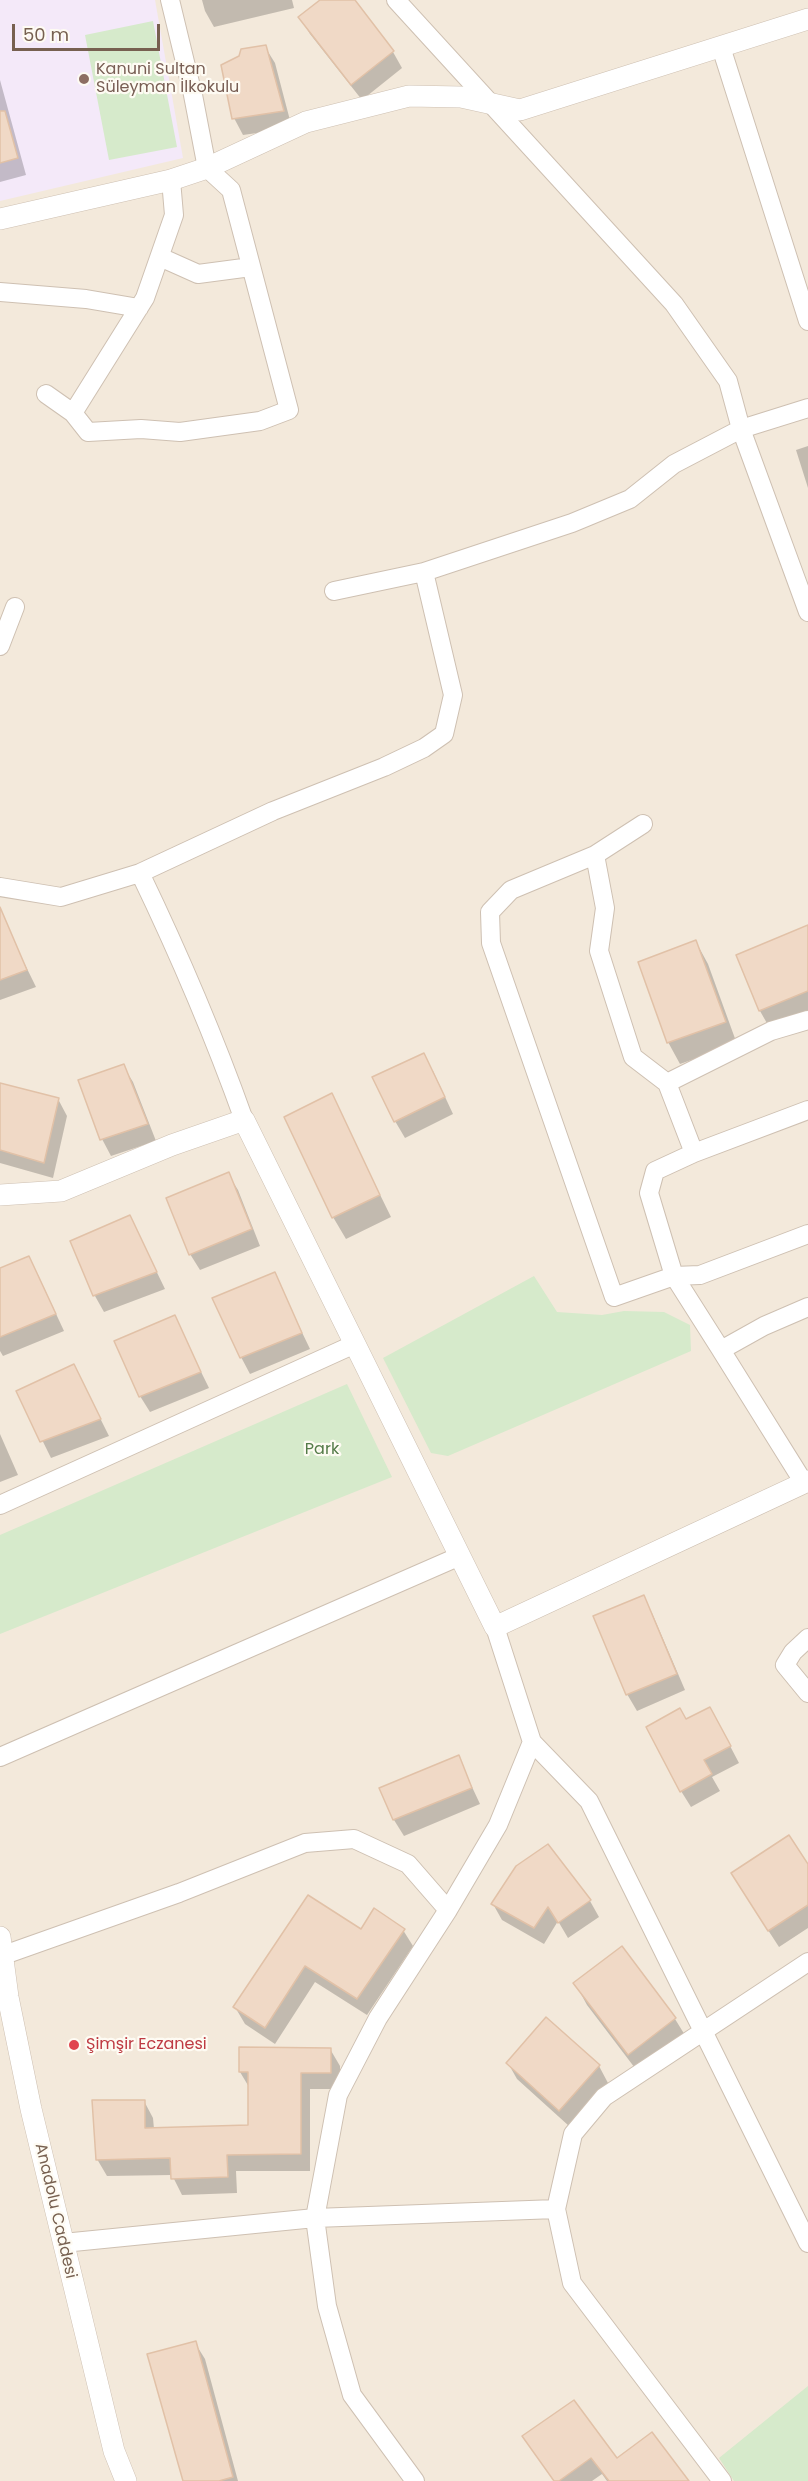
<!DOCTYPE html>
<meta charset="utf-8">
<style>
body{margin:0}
#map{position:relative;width:808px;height:2481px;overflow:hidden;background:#fcf7ed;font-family:Poppins,sans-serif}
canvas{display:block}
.scale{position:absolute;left:12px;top:24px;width:148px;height:27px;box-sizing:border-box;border:3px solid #776050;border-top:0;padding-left:8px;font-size:18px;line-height:21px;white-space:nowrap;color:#776050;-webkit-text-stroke:4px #fefbf3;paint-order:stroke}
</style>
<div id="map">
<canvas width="808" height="2481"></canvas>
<div class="scale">50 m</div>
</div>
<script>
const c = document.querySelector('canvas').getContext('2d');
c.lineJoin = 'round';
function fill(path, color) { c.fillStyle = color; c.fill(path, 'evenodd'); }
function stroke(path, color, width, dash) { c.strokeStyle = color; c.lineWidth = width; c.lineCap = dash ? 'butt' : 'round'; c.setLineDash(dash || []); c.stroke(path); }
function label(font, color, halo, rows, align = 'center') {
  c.font = font + ' Poppins,sans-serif'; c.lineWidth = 4.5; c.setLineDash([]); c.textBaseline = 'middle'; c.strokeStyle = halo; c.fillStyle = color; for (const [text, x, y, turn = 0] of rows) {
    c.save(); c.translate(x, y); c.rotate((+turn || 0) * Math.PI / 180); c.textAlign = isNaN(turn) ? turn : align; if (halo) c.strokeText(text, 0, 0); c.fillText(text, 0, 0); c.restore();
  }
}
const residential = new Path2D(`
 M0,0H808V2481H0Z`);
const education = new Path2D(`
 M0,0H155L183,158L0,201Z`);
const green = new Path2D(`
 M153,21L177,147L109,160L85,35Z
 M534,1276L557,1312L602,1315L624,1311L664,1312L690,1325L691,1351L448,1456L431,1453L383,1358Z
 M347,1384L392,1477L0,1634V1535Z
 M808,2386V2481H734L719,2458Z`);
const shadow = new Path2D(`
 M202,0H292L294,8L214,27L205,11Z
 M322,0H353L393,52L402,68L362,100L310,34L300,17Z
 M265,47L275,63L292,128L243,135L234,118Z
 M0,80L26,175L0,182Z
 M808,446V488L796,450Z
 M808,927V1018L772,1032L760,1011Z
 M9,932L36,987L0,1000V935Z
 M696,942L708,964L737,1044L680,1064L668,1042Z
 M123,1066L133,1082L156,1141L111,1156L102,1139Z
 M433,1071L453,1114L405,1138L395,1121Z
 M0,1085L58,1099L67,1116L53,1178L0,1163Z
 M331,1095L391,1217L346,1239L333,1217Z
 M228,1174L238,1190L260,1246L200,1270L190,1254Z
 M130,1217L165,1289L104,1312L95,1296L72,1242Z
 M0,1270L38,1275L64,1331L3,1356L0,1351Z
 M274,1274L310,1349L250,1374L241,1357Z
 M174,1317L209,1388L150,1412L140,1396Z
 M74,1366L109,1436L51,1458L18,1391Z
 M0,1434L18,1475L0,1482Z
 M643,1597L652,1613L685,1690L637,1711L627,1694Z
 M686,1721L719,1725L739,1763L712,1777L720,1791L691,1807L681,1791Z
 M458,1757L480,1804L404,1836L394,1820Z
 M548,1846L590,1901L599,1917L568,1938L558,1921L544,1944L502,1920L493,1904Z
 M808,1867V1928L779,1947L742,1890Z
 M403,1930L413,1946L367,2015L315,1982L275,2044L245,2024L235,2007L361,1931Z
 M622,1948L675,2019L688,2040L641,2076L587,2005L575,1983Z
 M330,2049L340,2066V2089H310V2171H236L237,2193L182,2195L172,2175L107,2176L97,2159L144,2101L153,2118L154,2129L250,2126L249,2087L240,2072Z
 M508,2063L599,2066L608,2083L569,2126L517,2079Z
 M195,2343L205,2359L238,2481H185Z
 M524,2437L617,2460L687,2481H607L602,2474L592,2481H554Z`);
const building = new Path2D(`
 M320,0H355L394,51L351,85L298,17Z
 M266,45L284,111L232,119L221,65L239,56L241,49Z
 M0,111H5L18,158L0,163Z
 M0,907L27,970L0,980Z
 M808,925V991L759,1011L736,955Z
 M696,940L726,1022L667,1043L638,962Z
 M424,1053L445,1097L394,1122L372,1077Z
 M124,1064L148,1124L100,1140L78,1080Z
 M0,1083L59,1098L44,1163L0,1150Z
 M332,1093L380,1195L332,1218L284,1117Z
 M229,1172L252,1229L189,1255L166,1198Z
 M130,1215L157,1272L93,1296L70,1241Z
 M29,1256L56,1314L0,1337V1268Z
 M275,1272L302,1333L240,1358L212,1298Z
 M175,1315L201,1372L139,1397L114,1341Z
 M74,1364L101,1419L40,1442L16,1391Z
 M644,1595L677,1674L626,1695L593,1616Z
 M710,1707L731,1746L704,1760L712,1774L680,1792L646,1727L680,1708L686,1719Z
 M459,1755L472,1788L393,1820L379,1788Z
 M789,1835L808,1864V1905L768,1931L731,1873Z
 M548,1844L591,1900L558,1923L548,1907L534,1928L491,1904L516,1866Z
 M308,1895L361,1929L374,1908L405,1929L357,1999L305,1966L265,2028L233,2007Z
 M622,1946L676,2018L628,2055L573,1983Z
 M546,2017L600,2065L559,2111L506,2063Z
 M239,2047L331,2048V2073H301V2154L227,2155L228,2177L171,2179L170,2158L96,2160L92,2100H145V2128L248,2125V2072H239Z
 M196,2341L233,2477L219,2481H183L147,2354Z
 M574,2400L617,2458L652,2432L689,2481H609L591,2458L559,2481H554L522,2436Z`);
const minor = new Path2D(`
 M396,0L674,304L728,381L741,429L808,612
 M721,47L808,321
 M160,257L198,274L251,267
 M0,292L86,299L139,308
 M46,394L73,413L88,432L141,429L180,432L260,421L289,410L231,190L207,168L193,95L170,0
 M73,413L145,298L174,215L171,180
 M424,572L572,523L630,499L674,464L741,429L808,408
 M0,646L15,607
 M643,824L595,855L511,890L490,912L491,943L614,1297L674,1276L700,1275L808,1234
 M595,855L605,908L599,951L633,1057L667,1083L694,1153
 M140,873C179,954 214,1036 244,1120
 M0,887L61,897L140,873L273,811L384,767L424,748L444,734L453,695L424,572L334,591
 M667,1083L771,1031L808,1020
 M808,1110L694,1153L655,1171L649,1193L674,1276L721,1350L764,1326L808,1307
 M721,1350L804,1483
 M0,1505L355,1344
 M495,1627L532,1742L589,1801L808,2243
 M808,1638L793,1652L785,1665L808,1693
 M0,1757L460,1556
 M4,1955L179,1893L305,1843L354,1839L408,1864L448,1910
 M63,2243L315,2218L556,2209
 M415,2481L352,2395L327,2306L315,2218L338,2095L378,2018L448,1910L498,1825L532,1742
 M722,2481L572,2283L556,2209L573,2134L604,2097L808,1962`);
const tertiary = new Path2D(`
 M0,219L171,180L207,168L306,122L409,96L461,97L520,110L808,19
 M0,1195L61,1191L172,1145L244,1120L495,1627L808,1481
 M0,1937L8,1997L31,2109L114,2451L126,2481`);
const markers = [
 [84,79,6,"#8d6e63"],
 [74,2045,6,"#e0444e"]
];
const educationNames = [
 ["Kanuni Sultan",96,70],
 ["Süleyman İlkokulu",96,88]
];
const parkNames = [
 ["Park",322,1450]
];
const healthNames = [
 ["Şimşir Eczanesi",86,2045]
];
const streetNames = [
 ["Anadolu Caddesi",55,2211,77]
];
fill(residential, '#f3e9db');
fill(education, '#f4e9f9');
fill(green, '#d6eacb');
fill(shadow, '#0003');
fill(building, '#f0d9c6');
stroke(building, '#e1c1a7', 1.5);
stroke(minor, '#cec0b2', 20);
stroke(tertiary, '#cec0b2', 22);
stroke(minor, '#fff', 18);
stroke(tertiary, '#fff', 21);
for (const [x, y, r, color] of markers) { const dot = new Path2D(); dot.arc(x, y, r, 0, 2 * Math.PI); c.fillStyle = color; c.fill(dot); stroke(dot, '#fefbf3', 2); }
label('16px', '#785e54', '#fefbf3', educationNames, 'left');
label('16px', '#547b48', '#fefbf3', parkNames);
label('16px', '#be3a42', '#fefbf3', healthNames, 'left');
label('16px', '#776050', '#fefbf3', streetNames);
</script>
